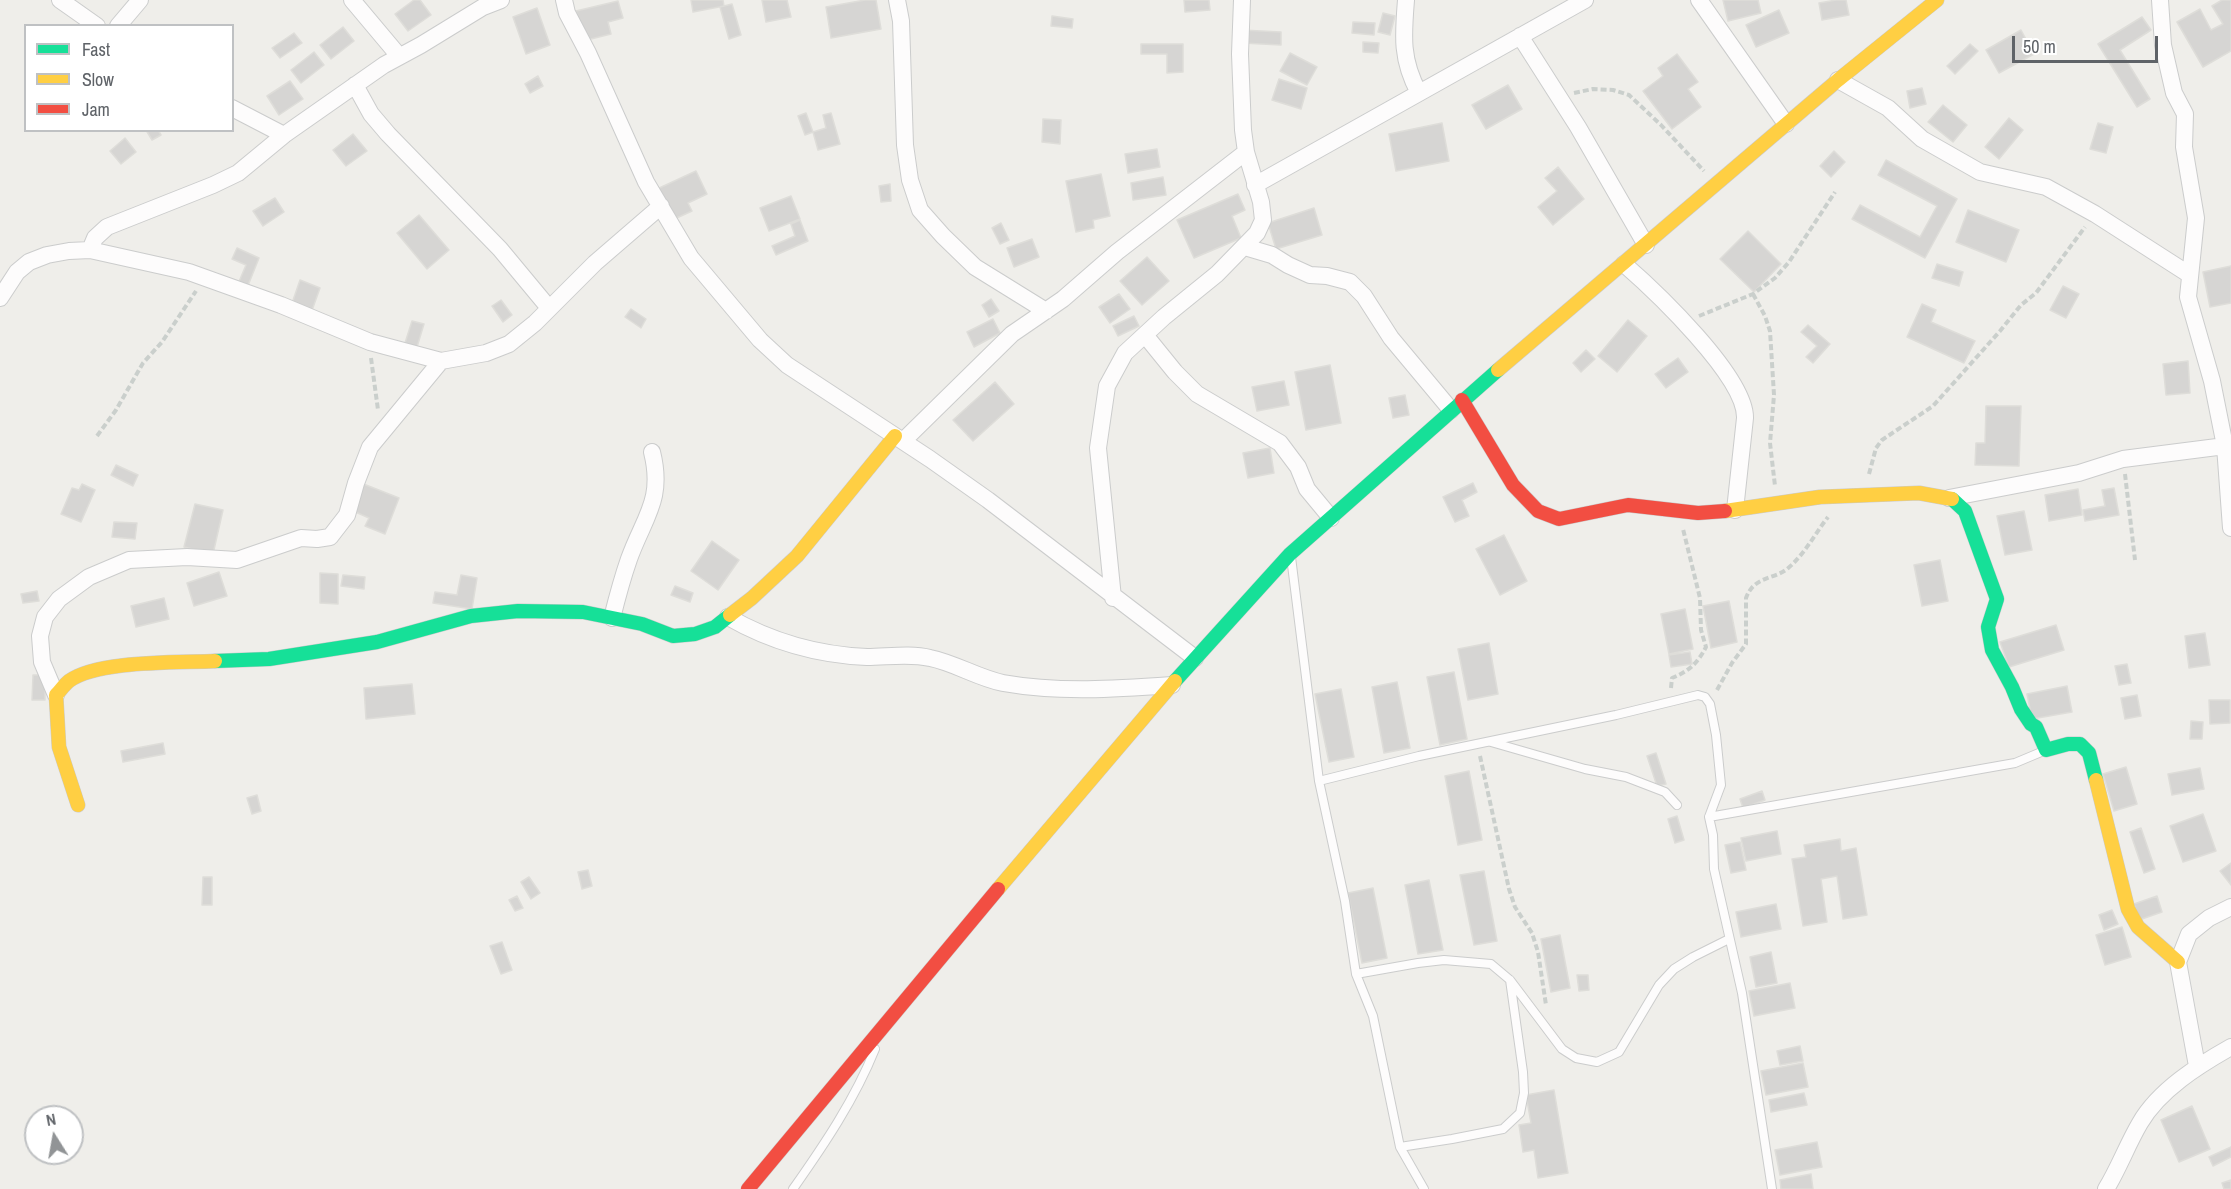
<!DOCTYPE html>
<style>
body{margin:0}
#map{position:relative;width:2231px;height:1189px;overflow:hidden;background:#efeeea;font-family:"Archivo Narrow",sans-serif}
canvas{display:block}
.legend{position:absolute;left:24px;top:24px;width:210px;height:108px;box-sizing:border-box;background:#fff;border:2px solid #bfc1c3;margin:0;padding:8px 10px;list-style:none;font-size:18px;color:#5f6368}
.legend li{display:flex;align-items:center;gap:12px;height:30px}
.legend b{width:30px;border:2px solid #bfc1c3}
.north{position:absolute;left:24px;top:1105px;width:60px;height:60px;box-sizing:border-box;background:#fff;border:2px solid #bfc1c3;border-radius:50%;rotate:349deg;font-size:16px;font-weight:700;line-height:24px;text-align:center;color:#5f6368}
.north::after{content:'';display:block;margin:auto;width:21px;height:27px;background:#919496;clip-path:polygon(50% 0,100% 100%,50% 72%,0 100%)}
.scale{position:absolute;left:2012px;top:36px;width:146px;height:27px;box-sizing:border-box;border:3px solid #5f6368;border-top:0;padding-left:8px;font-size:18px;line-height:21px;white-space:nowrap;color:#5f6368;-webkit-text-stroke:4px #fff;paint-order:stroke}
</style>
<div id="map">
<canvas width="2231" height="1189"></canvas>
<ul class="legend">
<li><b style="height:8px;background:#16e098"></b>Fast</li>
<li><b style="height:8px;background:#ffcf43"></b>Slow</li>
<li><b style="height:8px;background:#f24e42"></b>Jam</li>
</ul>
<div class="north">N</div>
<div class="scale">50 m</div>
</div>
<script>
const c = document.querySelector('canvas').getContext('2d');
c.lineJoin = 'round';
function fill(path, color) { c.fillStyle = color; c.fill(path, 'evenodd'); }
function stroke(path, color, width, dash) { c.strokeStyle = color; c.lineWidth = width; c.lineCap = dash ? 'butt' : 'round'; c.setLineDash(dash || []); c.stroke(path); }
const building = new Path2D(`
 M414,0H420L431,15L408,31L395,14Z
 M691,0H723L724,6L693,12Z
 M762,0H787L791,17L766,22Z
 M865,0H876L881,29L831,38L826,7Z
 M1184,0H1209L1210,10L1185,12Z
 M1723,0H1758L1761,13L1728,21Z
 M1836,0H1846L1849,15L1822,20L1819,3Z
 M2222,0H2231V51L2203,67L2177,22L2200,9L2211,30L2223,24L2212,6Z
 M618,1L623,18L608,22L611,34L583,41L576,11Z
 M732,4L741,35L729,39L720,7Z
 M537,8L550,45L526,54L513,17Z
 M1779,10L1789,33L1756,47L1746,25Z
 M1383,13L1395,16L1390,35L1378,32Z
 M1052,16L1073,19L1072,28L1051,26Z
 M2142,17L2151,30L2120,50L2150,99L2137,107L2098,44Z
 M1353,22L1375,23L1374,35L1352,33Z
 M343,27L354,41L331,59L320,45Z
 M1242,30L1281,32V45L1242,43Z
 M2021,30L2034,54L1999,73L1986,50Z
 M294,33L302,43L280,58L272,48Z
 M1363,42L1379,43L1378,53L1363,52Z
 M1141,44H1183V72L1167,73V54H1141Z
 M1970,44L1978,51L1955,74L1947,66Z
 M314,52L324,65L301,83L291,70Z
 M1290,53L1317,67L1307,85L1280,71Z
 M1677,54L1698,82L1688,89L1701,107L1672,129L1643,91L1663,76L1658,68Z
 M538,76L543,86L530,93L525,84Z
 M1279,79L1307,88L1301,109L1272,100Z
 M290,81L303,99L279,115L267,96Z
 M1508,85L1522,109L1486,129L1472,105Z
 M1922,88L1926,104L1910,108L1907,91Z
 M1943,105L1967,125L1953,142L1928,122Z
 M806,113L813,132L805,135L798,116Z
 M831,113L840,144L818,150L813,132L826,128L823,115Z
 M2009,118L2023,130L1999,159L1985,147Z
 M1043,119L1061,120L1060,144L1042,142Z
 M1442,123L1449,161L1396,171L1389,134Z
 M2098,123L2113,127L2106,153L2090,149Z
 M146,130H158L161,135L152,140Z
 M353,134L367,151L346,166L333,150Z
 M125,138L136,152L121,164L110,151Z
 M1157,149L1160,167L1128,173L1125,154Z
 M1834,151L1845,162L1831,177L1820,166Z
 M1886,160L1957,199L1925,258L1852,219L1860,205L1920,237L1937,206L1878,175Z
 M1558,167L1584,199L1553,225L1538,207L1557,191L1545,178Z
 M696,171L707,194L688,203L692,211L670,221L655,190Z
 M1101,174L1110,216L1093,220L1094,228L1076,232L1066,181Z
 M1163,177L1166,195L1133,200L1131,183Z
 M890,184L891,201L881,202L879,186Z
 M1238,194L1245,210L1232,216L1241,238L1194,258L1177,220Z
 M791,196L800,219L769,231L760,208Z
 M275,198L284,212L263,226L253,211Z
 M1314,208L1322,235L1276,249L1268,223Z
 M1968,210L2019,230L2006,262L1956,242Z
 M419,215L449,250L427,269L397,233Z
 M800,220L808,241L776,255L772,246L795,236L791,224Z
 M1001,223L1009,240L1000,244L992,228Z
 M1748,231L1781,264L1754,292L1720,259Z
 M1032,239L1039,257L1014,267L1007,248Z
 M237,248L259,258L247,288L238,284L246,265L232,259Z
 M1147,257L1169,281L1142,305L1120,281Z
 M1937,264L1963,272L1959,286L1932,278Z
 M2231,266V303L2210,307L2203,272Z
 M300,280L320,288L310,316L290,309Z
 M2063,286L2079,294L2066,318L2050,310Z
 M1119,294L1130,309L1110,323L1099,307Z
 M991,299L999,311L989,317L982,305Z
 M501,300L512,315L503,322L492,306Z
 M1922,304L1936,310L1931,322L1975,341L1964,363L1907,337Z
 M631,309L646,319L641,328L625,317Z
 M1134,316L1139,326L1118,336L1113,326Z
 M993,319L1000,333L974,347L967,332Z
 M1628,320L1647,336L1617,372L1598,356Z
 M412,321L424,324L417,347L405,343Z
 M1808,325L1830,344L1813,363L1806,357L1817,346L1801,332Z
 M1586,350L1595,359L1581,372L1573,363Z
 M1678,358L1688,372L1666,388L1655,374Z
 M2188,361L2190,393L2166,395L2163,364Z
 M1330,365L1341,423L1306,430L1295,372Z
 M1284,381L1289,405L1257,411L1252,387Z
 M995,382L1014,404L973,441L953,420Z
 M1405,395L1409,415L1393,418L1389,398Z
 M1986,406H2021L2019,466L1975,465L1976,443H1985Z
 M1270,448L1274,473L1248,478L1243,453Z
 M116,465L138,475L133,486L111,475Z
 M361,483L399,498L385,534L365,526L369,518L351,510Z
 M1473,483L1477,492L1462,500L1469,516L1455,522L1443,497Z
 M82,484L95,490L81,522L61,514L72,488L79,490Z
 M2114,488L2119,515L2085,521L2083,510L2105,506L2102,490Z
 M2078,489L2082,515L2049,521L2045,495Z
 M195,504L223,510L213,554L184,547Z
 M2024,511L2032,550L2005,555L1997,516Z
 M114,522L137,523L135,539L112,537Z
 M1504,535L1527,581L1500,595L1476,549Z
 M712,541L739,560L718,590L691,571Z
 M1940,560L1948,601L1922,606L1914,565Z
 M219,572L227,596L194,606L187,583Z
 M320,573L338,574V604L320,603Z
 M343,575L365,577L364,589L341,586Z
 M461,575L477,578L472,609L433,603L435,592L457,595Z
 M675,586L693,593L690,602L671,595Z
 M37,591L39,601L23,603L21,594Z
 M164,598L169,619L136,627L131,606Z
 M1729,601L1737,642L1711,648L1703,606Z
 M1685,609L1693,649L1669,654L1661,614Z
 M2056,625L2064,650L2009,667L2000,642Z
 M2205,633L2210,665L2189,668L2185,636Z
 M1489,643L1498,694L1468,700L1458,649Z
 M1690,652L1692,664L1671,667L1669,655Z
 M2127,664L2131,683L2119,685L2115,666Z
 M1454,672L1467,739L1440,745L1427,677Z
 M33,675H45V700H32Z
 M1397,682L1410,748L1384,753L1372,687Z
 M412,684L415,714L366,719L364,688Z
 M2067,686L2072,712L2032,719L2027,694Z
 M1341,689L1354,757L1329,762L1315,694Z
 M2137,695L2141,716L2125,719L2121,698Z
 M2209,700H2230V723L2210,724Z
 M2191,721L2203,722L2202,739H2190Z
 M163,743L165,754L123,762L121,751Z
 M1656,753L1666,784L1657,786L1647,756Z
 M2126,767L2137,804L2114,811L2103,774Z
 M2200,768L2204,789L2172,795L2168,774Z
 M1469,771L1482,840L1458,845L1445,776Z
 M1762,791L1765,800L1743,808L1740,799Z
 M257,795L261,811L252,814L247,798Z
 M2203,814L2216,851L2183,862L2170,826Z
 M1677,816L1684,840L1675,843L1668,819Z
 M2141,828L2155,869L2144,873L2130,832Z
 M1777,831L1781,854L1746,861L1741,838Z
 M1840,839L1841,851L1856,848L1867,915L1843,919L1837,876L1821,879L1827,922L1803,926L1792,859L1806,857L1804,845Z
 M1740,842L1746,870L1731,873L1725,845Z
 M2231,863V885L2220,871Z
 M588,870L592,886L582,889L578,872Z
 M1484,871L1497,941L1474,945L1460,875Z
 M203,877H212V905H202Z
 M529,877L540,893L531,899L521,882Z
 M1429,880L1443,950L1418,954L1405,885Z
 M1373,888L1387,958L1362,963L1348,893Z
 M517,896L523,908L515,911L509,900Z
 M2157,896L2162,912L2139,920L2134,904Z
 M1776,904L1781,929L1741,937L1736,912Z
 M2112,910L2118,924L2104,930L2099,915Z
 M2122,927L2131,957L2105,965L2096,935Z
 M1560,935L1570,988L1551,992L1541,939Z
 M502,942L512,970L501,974L490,946Z
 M1771,952L1777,983L1756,987L1750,957Z
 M1577,975H1588L1589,990L1579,991Z
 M1790,983L1795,1008L1754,1016L1749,991Z
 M1800,1046L1803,1061L1780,1065L1777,1051Z
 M1803,1063L1808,1087L1766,1095L1761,1071Z
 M1554,1090L1568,1173L1538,1178L1534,1150L1523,1152L1519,1125L1531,1123L1526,1095Z
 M1804,1093L1807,1105L1771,1112L1769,1100Z
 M2192,1106L2210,1149L2179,1162L2161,1120Z
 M1817,1142L1822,1167L1780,1175L1775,1150Z
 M2231,1147V1157L2213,1166L2209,1157Z
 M1811,1174L1813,1189H1781L1780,1180Z
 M2231,1180V1189H2224L2222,1183Z`);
const path = new Path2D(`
 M1574,93L1593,89L1613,90L1629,95L1661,125L1704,171
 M1753,294L1765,316L1770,331L1774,395L1770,443L1775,486
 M1699,316L1753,294L1775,278L1789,262L1835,192
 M371,358L378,410
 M97,436L116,410L143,363L162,342L196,291
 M1869,474L1876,448L1882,440L1933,406L2000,331L2021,305L2036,293L2085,227
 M2125,474L2135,560
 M1671,688L1672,678C1689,671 1697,664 1706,647L1701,630L1700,598L1683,529
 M1717,690L1732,663L1746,644V598C1754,576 1773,580 1787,569C1805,554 1814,535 1828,517
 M1480,756L1509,889L1515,907L1532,933L1538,952L1546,1005`);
const lane = new Path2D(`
 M1291,557L1319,781L1345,901L1356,974L1373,1016L1400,1147L1424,1189
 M1491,742L1585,769L1626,777L1665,792L1677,805
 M1319,781L1419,756L1616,715L1698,695L1705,697L1710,704L1716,735L1721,785L1709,817L1713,835L1714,869L1742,993L1772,1189
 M1709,817L2015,763L2046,750
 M1356,974L1418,963L1444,960L1491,964L1510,980L1562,1049L1576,1058L1597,1062L1619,1052L1659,985L1674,969L1693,957L1729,939
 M1400,1147L1452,1139L1503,1129L1520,1113L1524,1093L1523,1072L1510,980
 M793,1189C824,1145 855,1099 875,1049`);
const street = new Path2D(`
 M60,0L97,26
 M352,0L399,56
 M564,0L567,13L588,53L646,182L691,258L760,340L787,365L930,459L988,500L1195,658
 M897,0L901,21L905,145L910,180L920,210L943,236L975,267L1046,311
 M1406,0C1403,36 1401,60 1419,93
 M1699,0L1786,124
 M118,26L140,0
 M1520,36L1578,127L1646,245
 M1838,80L1888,108L1922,139L1980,172L2046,187L2095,214L2190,275
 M355,85L371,114L388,134L500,249L549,308
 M232,108L284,135
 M1255,185L1585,0
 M1245,247L1272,255L1288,265L1310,275L1327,276L1350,282L1364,296L1391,338L1451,410
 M90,250L95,238L107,227L213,185L238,173L284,135L384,65L421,45L483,7L501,0
 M1624,264C1655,291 1746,377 1745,418L1735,510
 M0,298L17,272L29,262L47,255L69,251L90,250L189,272L281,305L370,342L441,361L486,353L509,344L535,323L595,263L661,206
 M1145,335L1175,372L1197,394L1280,443L1298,467L1307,489L1331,518
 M903,441L1012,334L1063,299L1117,252L1246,152
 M2231,443L2225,446L2231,528
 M1949,498L2079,473L2123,459L2225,446L2212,381L2188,297L2196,218L2184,147L2185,114L2174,93L2163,45L2160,0
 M1113,598L1098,448L1107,386L1125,353L1164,317L1217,274L1257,233L1263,220L1261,202L1246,152L1243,130L1240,54L1242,0
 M728,617C770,641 818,655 867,657C887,657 910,653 930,658C955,663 978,678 1003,683C1059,693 1116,689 1172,685
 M612,618C617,598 622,579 629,559C644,517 664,500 652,452
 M56,695L42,662L40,636L45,617L59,599L89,577L129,560L187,557L237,560L301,538L317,539L330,537L347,515L356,483L370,447L441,361
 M2197,1066L2178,962L2189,934L2209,918L2231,907
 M2106,1189C2119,1168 2127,1145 2140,1123C2159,1090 2199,1065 2231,1047`);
const fast = new Path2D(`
 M1952,499L1965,511L1997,599L1988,627L1992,650L2012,687L2021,709L2031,724L2036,727L2046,750L2068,744H2080L2089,753L2096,780
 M215,661L269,659L377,642L471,616L518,611L583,612L642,624L673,636L695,634L715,627L730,615
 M1175,681L1290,554L1498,370`);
const slow = new Path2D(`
 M1498,370L1838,80L1937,0
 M1725,511L1820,497L1919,493L1952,499
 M730,615L752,598L797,556L895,436
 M2096,780L2128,909L2138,927L2178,962
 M78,805L59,747L56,695C60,691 64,685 69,681C98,660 178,663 215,661
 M998,889L1175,681`);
const jam = new Path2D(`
 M1462,400L1513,485L1538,511L1559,519L1628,505L1698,513L1725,511
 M748,1189L998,889`);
fill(building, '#d6d5d3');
stroke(building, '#deddd9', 1.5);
stroke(lane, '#cbcccc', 10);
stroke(street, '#cbcccc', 18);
stroke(fast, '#cacacb', 15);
stroke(slow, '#cacacb', 15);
stroke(jam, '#cacacb', 15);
stroke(path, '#cacfcc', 4, [6, 3]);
stroke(lane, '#fdfcfc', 8);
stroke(street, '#fdfcfc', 16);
stroke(fast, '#16e098', 14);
stroke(slow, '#ffcf43', 14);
stroke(jam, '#f24e42', 14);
</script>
